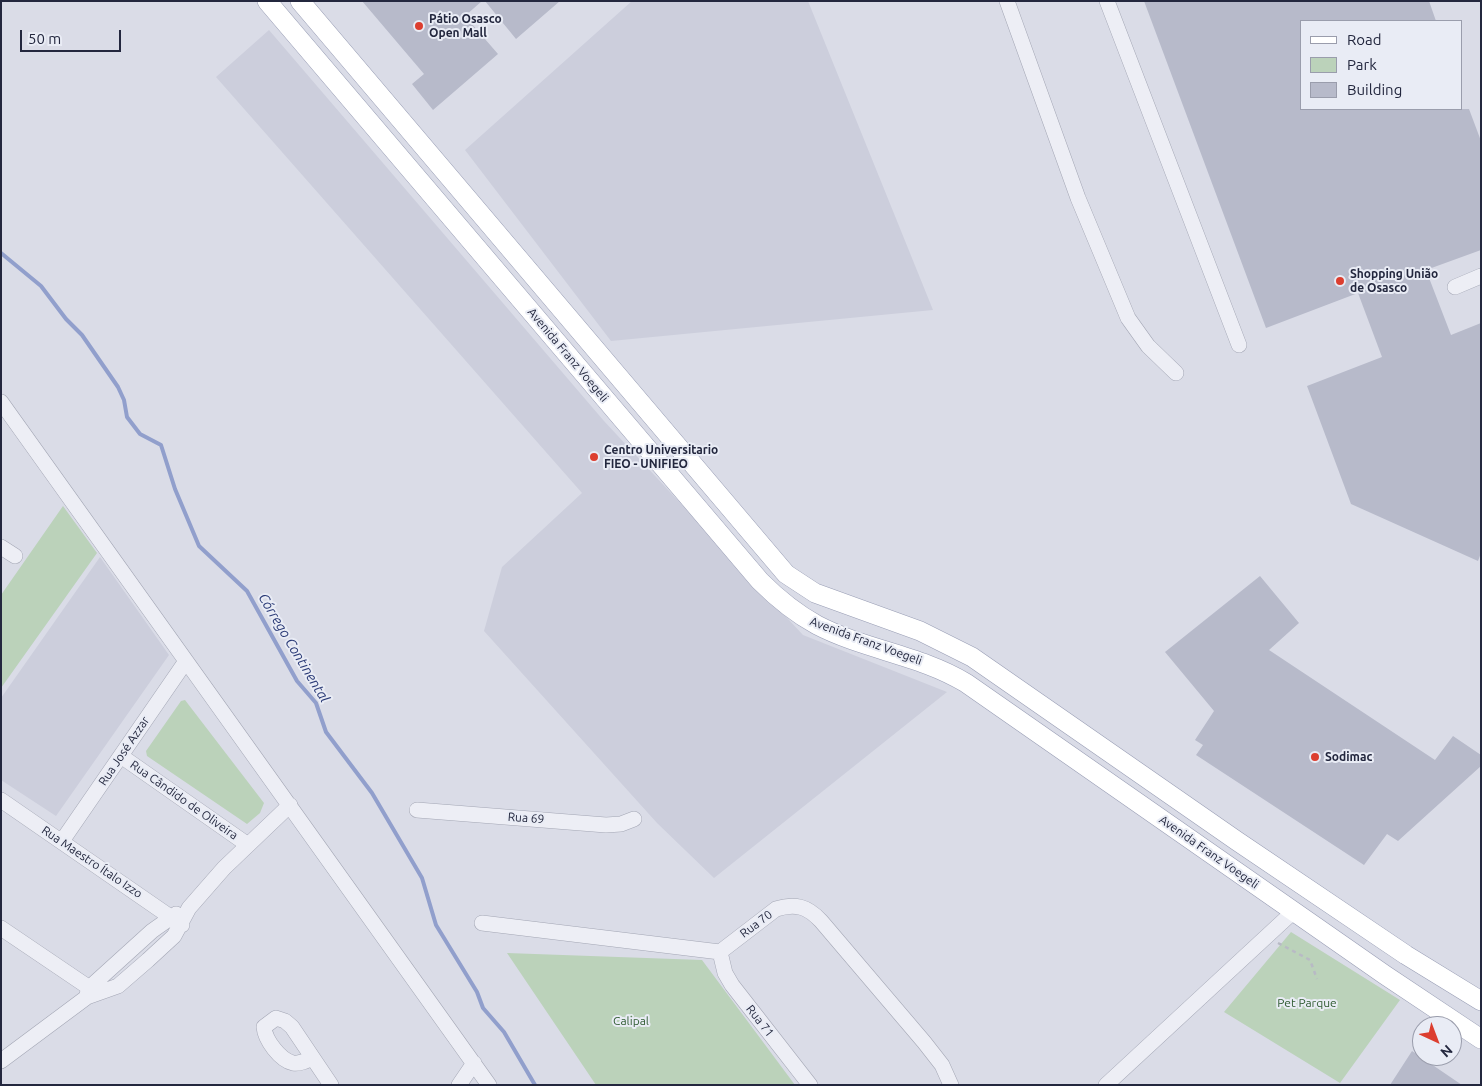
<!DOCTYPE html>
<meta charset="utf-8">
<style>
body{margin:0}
#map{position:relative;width:1482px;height:1086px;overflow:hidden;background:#dadce7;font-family:Ubuntu,sans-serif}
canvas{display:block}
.frame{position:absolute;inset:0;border:2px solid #23273e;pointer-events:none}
.legend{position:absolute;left:1300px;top:20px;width:162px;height:90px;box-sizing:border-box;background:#e9ecf5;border:1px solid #9a9dac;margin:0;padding:6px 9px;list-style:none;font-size:15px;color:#23273e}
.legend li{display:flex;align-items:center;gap:10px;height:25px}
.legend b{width:25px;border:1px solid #9a9dac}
.north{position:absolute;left:1412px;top:1016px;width:50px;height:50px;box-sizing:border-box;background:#e9ecf5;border:1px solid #9a9dac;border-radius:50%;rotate:137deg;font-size:14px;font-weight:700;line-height:20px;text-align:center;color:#23273e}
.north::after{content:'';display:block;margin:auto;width:18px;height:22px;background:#dc3e2f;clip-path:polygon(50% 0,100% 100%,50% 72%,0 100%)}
.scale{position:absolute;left:20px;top:30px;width:101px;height:22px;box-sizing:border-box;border:2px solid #23273e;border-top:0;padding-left:6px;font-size:15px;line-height:18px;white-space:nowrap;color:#23273e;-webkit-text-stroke:4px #e9ecf5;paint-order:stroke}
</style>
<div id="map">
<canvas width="1482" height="1086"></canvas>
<div class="frame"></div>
<ul class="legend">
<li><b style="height:6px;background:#fff"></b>Road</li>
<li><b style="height:14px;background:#bbd2ba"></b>Park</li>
<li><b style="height:14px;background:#b7baca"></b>Building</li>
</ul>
<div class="north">N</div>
<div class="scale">50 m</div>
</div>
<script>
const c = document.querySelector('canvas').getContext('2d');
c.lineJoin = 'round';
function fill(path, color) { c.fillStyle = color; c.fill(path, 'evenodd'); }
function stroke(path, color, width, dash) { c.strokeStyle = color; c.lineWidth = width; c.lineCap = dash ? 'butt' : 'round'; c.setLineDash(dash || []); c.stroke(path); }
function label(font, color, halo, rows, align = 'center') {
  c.font = font + ' Ubuntu,sans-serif'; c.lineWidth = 4; c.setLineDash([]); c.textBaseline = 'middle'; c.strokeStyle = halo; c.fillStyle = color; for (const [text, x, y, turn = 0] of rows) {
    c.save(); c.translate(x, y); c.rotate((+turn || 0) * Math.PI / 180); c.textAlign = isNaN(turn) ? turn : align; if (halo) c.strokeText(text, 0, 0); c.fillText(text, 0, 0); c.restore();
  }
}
const built = new Path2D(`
 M632,1H808L933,310L611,341L465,150Z
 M269,30L604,421L803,635L947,692L714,878L657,823L484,631L502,567L582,493L216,77Z
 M100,557L169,655L56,816L1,780V698Z`);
const green = new Path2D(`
 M63,506L97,553L1,688V595Z
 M185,700L264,803L260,813L247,824L147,756L146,751L181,701Z
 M1291,932L1400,1000L1340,1083L1224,1012Z
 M507,953L702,960L795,1085H596Z`);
const stream = new Path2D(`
 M1,253L41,286L66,319L82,335L118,387L124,400L127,417L140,434L161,445L175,489L199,546L247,591L297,681L316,703L326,732L372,793L422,878L436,925L477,992L483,1008L504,1032L535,1085`);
const building = new Path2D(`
 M362,1H482L465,16L498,54L433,110L412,84L424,74Z
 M485,1H560L516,39Z
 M1144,1H1429L1436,21H1301V109H1469L1481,141V250L1426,270L1451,335L1481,323V553L1478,561L1351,504L1307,386L1382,357L1358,293L1266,328Z
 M1260,576L1299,623L1269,650L1435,760L1453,736L1481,755V766L1398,841L1387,834L1364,865L1196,755L1203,745L1195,740L1214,711L1165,652Z
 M1412,1051L1462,1085H1390Z`);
const path = new Path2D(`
 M1278,943L1310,960L1317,979`);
const minor = new Path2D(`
 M1007,1L1078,198L1128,318L1148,346L1176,373
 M1107,1L1239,345
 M1455,287L1481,276
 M1,402L489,1085
 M1,547L15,556
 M121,756L248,845
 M1,800L182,925
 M417,810L606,825L621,824L634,819
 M62,841L186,661
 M482,923L720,952L776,909C795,903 807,906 821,921L924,1042L942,1065L951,1085
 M1,928L97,993
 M720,952L725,973L732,985L810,1085
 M87,997L88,989L152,931L176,914
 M312,1058C306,1061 300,1064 293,1063C280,1060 265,1040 264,1027L276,1018L285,1021L292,1027L331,1085
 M1,1061L87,997L118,986L148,960L174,936L189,908L224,868L290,805
 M459,1085L474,1063
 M1106,1085L1293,912`);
const major = new Path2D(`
 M267,1L760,581C777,598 795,613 817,625C865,650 920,655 966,683L1385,975L1481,1039
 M300,1L786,574L815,593L920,631L972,657L1237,841L1406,955L1481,1001`);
const markers = [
 [419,26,5,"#dc3e2f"],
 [1340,281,5,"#dc3e2f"],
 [594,457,5,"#dc3e2f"],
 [1315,757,5,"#dc3e2f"]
];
const poiNames = [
 ["Pátio Osasco",429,19],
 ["Open Mall",429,33],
 ["Shopping União",1350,274],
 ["de Osasco",1350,288],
 ["Centro Universitario",604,450],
 ["FIEO - UNIFIEO",604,464],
 ["Sodimac",1325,757]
];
const streetNames = [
 ["Avenida Franz Voegeli",568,355,50],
 ["Avenida Franz Voegeli",866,641,20],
 ["Rua José Azzar",124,751,-56],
 ["Rua Cândido de Oliveira",184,800,35],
 ["Rua 69",526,818,4],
 ["Avenida Franz Voegeli",1209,852,35],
 ["Rua Maestro Ítalo Izzo",92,862,34],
 ["Rua 70",756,924,-37],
 ["Rua 71",760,1021,52]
];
const parkNames = [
 ["Pet Parque",1307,1003],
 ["Calipal",631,1021]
];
const waterNames = [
 ["Córrego Continental",294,648,59]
];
fill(built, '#cccedc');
fill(green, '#bbd2ba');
stroke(stream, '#919fcc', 4);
fill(building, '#b7baca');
stroke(minor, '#a3a6b4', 16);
stroke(major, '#989db4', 20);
stroke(path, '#b8bac5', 2.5, [4, 4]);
stroke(minor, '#edeef5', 15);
stroke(major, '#fff', 19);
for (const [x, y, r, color] of markers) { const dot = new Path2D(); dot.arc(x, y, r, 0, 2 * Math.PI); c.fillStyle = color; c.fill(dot); stroke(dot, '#e9ecf5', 2); }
label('bold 12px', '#23273e', '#e9ecf5', poiNames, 'left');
label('12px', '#23273e', '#e9ecf5', streetNames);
label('12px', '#2f5b31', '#e9ecf5', parkNames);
label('italic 14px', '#2a3a76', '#e9ecf5', waterNames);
</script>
